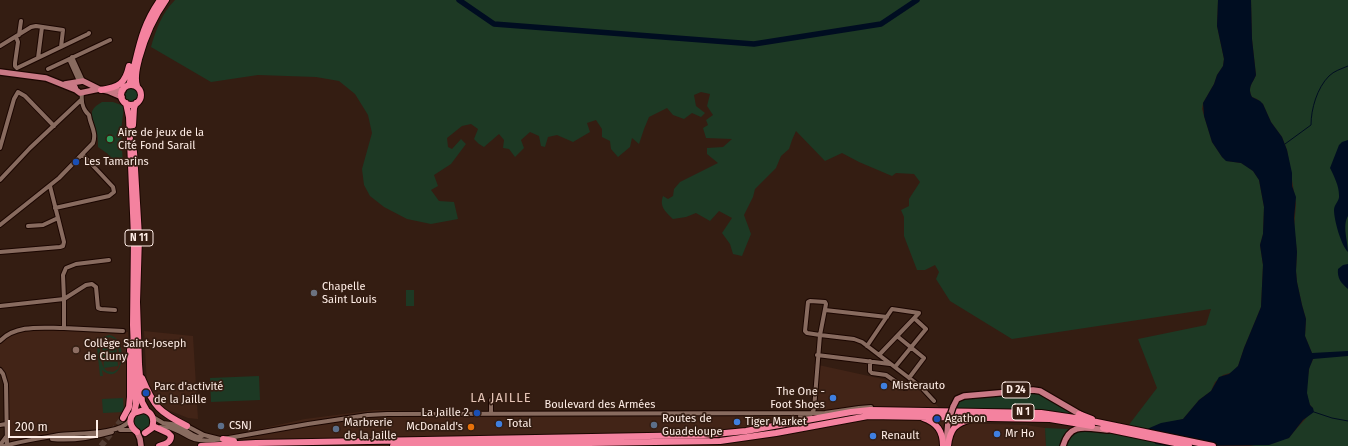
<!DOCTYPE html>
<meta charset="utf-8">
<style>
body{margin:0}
#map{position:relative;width:1348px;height:446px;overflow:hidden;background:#341d12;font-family:"Fira Sans",sans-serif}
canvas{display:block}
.scale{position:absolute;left:8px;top:420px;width:90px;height:18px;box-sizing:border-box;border:2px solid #ffeee7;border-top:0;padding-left:5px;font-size:12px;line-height:14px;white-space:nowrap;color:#ffeee7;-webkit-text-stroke:3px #341d12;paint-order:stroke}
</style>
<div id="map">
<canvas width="1348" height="446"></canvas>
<div class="scale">200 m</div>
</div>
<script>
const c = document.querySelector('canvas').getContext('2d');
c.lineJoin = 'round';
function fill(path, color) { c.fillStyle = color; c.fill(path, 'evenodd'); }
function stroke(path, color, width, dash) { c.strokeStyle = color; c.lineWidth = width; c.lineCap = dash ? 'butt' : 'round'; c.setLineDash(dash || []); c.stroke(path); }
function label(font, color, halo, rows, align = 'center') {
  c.font = font + ' "Fira Sans",sans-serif'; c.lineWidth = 3.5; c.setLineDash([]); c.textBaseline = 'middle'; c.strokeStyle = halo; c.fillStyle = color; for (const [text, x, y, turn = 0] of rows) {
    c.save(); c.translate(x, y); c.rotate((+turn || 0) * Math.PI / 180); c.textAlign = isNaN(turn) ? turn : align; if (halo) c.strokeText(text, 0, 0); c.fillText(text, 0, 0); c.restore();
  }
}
const built = new Path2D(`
 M67,329L128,332L129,397L125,412L116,426L92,434L10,441L6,373L0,368V343L5,337L15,333L35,330Z
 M144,331L193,336L198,419L188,418L168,410L160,405L152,397L147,385Z
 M814,364L887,380L901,390L906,391L913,383L924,390L930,399L956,423L1026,425L1045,428L1046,446H216L230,434L242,433L305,419L375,410L471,412L812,413Z`);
const green = new Path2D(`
 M175,0H1218L1217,26L1224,59L1223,66L1217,75L1214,84L1203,103L1202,109L1212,142L1222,157L1227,161L1241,163L1246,166L1253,171L1259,180L1264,207L1263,234L1260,245L1263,265L1261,307L1244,348L1238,366L1233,372L1223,375L1215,382L1211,391L1199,400L1183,419L1147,430L1128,426L1157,388L1138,339L1206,325L1211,309L1012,339L950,301L936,279L939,272L935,265L925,270H917L904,236V217L901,210L909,206V199L920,182L914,174L896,173L892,176L859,162L842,153L825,161L796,131L792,140L789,149L781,156L776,168L755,189L753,197L744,215L751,234L742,256L733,254L730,244L722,233L732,218L719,211L710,221L696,213L686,217L673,219C666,212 659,207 663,196L668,199L673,196L674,189L680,182L718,163L707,154V148L723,147L732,139L706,138L703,128L708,125L706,120L713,115L707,106L710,94L701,92L694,95L696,106L705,113L701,117L692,113L684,119L673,115L667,108L649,117L644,129L639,144L632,138L630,147L618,157L611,149L610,141L602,137V129L596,120L587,123L590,132L573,142L557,135L548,137L545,147L541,146L539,136L530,132L521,140L524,148L515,157L509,149L503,148L504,140L499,134L484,147L479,144L474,139L478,129L471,124L462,126L447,138L448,147L452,149L461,139L466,144L451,164L434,175L438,186L431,190L439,201L454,202L458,219L431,224L407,219L384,207L370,196L364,185L362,169L372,133L368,115L355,94L339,81L316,77L258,75L211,82L151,47C156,29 162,13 175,0Z
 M1251,0H1348V446H1250L1289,438C1297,427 1307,419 1313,408C1304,401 1307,381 1309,370C1309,366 1312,362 1314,358L1305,336L1306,319L1302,305L1297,282L1296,271L1297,252L1294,228L1296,204L1287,150L1282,137L1271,122L1263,104L1257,99L1252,97C1247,87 1253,83 1256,75L1252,39Z
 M124 95a8 8 0 1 1 16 0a8 8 0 1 1-16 0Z
 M102,102H113L124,106L121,131L123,166H113L108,154L98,147C98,142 98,136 96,130C93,116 86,111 102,102Z
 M406,290H414V306H406Z
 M109,335C129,337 125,389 102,370L103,376H100L96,339H99L100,341L103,337ZM110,337L116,340L118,345L120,364L118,369L113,372L107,371L104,368L118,366L116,342L102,343L104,368C100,361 98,347 103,340Z
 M259,376L260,400L211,402L210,378Z
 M1030,391L1042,394L1080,417L954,410L959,402L962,400Z
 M123,398L124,412L103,413L102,399Z
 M871,412L1024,414H888L726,438L366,445L226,446L723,436L761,431Z
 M133 422a9 9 0 1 1 18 0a9 9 0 1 1-18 0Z
 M1045,428L1089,430L1153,441L1156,444L1168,446H1046Z`);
const water = new Path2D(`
 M1218,0H1251L1252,39L1256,75C1253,83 1247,87 1252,97L1260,101L1263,104L1271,122L1282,137L1287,150L1292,173V186L1296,197L1294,218L1297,252L1296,271L1297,282L1302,305L1306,319L1305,336L1312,353L1348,351V356L1313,359L1309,369L1307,393L1310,405L1313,408L1314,412L1303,420L1289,438L1269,445L1168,446L1156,444L1146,436L1147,429L1161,423L1183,419L1199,400L1211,391L1219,377L1229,374L1238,366L1244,348L1261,307L1263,265L1260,245L1263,234L1264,207L1259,180L1253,171L1241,163L1226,161L1222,157L1212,142L1204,116L1203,103L1214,84L1217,75L1223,66L1224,59L1217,26Z
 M1348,140V216C1342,226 1348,241 1348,252C1341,245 1334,220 1334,210C1334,204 1340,201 1339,195C1339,186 1334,176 1330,168L1339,145L1342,142Z
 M1348,264V289C1341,283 1337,278 1338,269L1343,265Z`);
const stream = new Path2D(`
 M1285,144L1311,125C1311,109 1317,88 1329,76C1334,71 1341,69 1348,66
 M1314,412L1332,418L1348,421`);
const river = new Path2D(`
 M459,0L494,24L754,44L881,24L917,0`);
const highwayTunnel = new Path2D(`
 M101,446L123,418`);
const minor = new Path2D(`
 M19,35L21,21
 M16,37L18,42L15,63V66L17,68L88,34L89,33
 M0,46L31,27L36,26L63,30L61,47
 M72,57L83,81
 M38,58L42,27
 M69,59L79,81
 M48,69L110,40
 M0,148L14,99L18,92L25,96L54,126
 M0,180L30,148L81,100
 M55,208L109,196L114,192L113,187L83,155
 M0,225L59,178L93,143C97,132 90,125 89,115C83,110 81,101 82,93
 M28,226L43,225L58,218
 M0,252L60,247L63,246L64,242L50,186
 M109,260L76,264L66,268L63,275L64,299L86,285L92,284L96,287L98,308L101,309L115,310
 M810,301L825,302L826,304L820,335L807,333L805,331L808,302Z
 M0,306L64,299V328C43,328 16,324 0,341
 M825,310L887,317
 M64,328L123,331
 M897,336L924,358L909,378
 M867,346L892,309L919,313L879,355
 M817,355L890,364
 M870,361V371L872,373L886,375L905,388H906L912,380
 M895,367L926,329L914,318
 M0,370L3,374L6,384L7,445
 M491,413V400
 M800,416C807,417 811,417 814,409L820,335L854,339L862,342L921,387L934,401
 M153,417L163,423L187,426L204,435L220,439
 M0,425L6,424
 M160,427C166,428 174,427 180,428C189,430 195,441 204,435
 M171,428C180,431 186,436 194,439C204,442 214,440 223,439L308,424L368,415L387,414L825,413L859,408L871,407
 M120,430H134
 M52,439C73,441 91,438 112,432
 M0,445L6,437
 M4,446C22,441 41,438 59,435C76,433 121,435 130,420`);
const major = new Path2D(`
 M0,72L46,78L76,90
 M65,84L83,81L99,89L108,91L122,97
 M75,87L76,90L80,93L99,89
 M110,91L123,90
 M953,407L957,399L964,396L1033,390L1040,391L1083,416
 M137,432L140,439L141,446
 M946,446L948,422
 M1063,446C1070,422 1086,428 1107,430`);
const highway = new Path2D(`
 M129,85C139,52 139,30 160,0
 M121 95a10 10 0 1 1 20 0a10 10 0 1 1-20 0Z
 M137,86C134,77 137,68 139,59C145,37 153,18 166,0
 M101,90C119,87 125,84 129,66
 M126,103L129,117L134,237L133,325L136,404L134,413
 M133,125L134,108L136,103
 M134,152L139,237L137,302L139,364L142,402L147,411
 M142,378C154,407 159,412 187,426
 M1079,414L1092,419
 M123,418L129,407L130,397V342
 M923,418C937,423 943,431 943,446
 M155,427L168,433L171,436C171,443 165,444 159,446
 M1103,428L1189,446
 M137,432C130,427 128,419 134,413L144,410C152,412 155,419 152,428L145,433
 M223,439L234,441
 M201,446L256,443L704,435L746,431L851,412L870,410L1041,413L1082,419L1213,446
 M393,446L720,441L776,433L868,416L1050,419L1092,426
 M948,446C950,429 955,423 972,419`);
const majorBridge = new Path2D(`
 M948,422L953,407`);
const markers = [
 [110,139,4,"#2e9e5b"],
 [76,162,4,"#1a4fb4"],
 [314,293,4,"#6b7280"],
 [76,350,4,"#8d6e63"],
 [884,386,4,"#3f7fe0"],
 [146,393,4,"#1a4fb4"],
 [833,398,4,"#3f7fe0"],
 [477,413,4,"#1a4fb4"],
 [937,419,4,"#1a4fb4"],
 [737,422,4,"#3f7fe0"],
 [499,424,4,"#3f7fe0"],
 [654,425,4,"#5c6f8a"],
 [221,426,4,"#5c6f8a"],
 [471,427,4,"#e8710a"],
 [336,429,4,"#5c6f8a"],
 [997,434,4,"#3f7fe0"],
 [873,436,4,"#3f7fe0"]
];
const shields = [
 [139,238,28],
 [1016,390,28],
 [1023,412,22]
];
const shieldNames = [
 ["N 11",139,238],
 ["D 24",1016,390],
 ["N 1",1023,412]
];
const poiNames = [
 ["Aire de jeux de la",118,133],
 ["Cité Fond Sarail",118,146],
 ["Les Tamarins",84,162],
 ["Chapelle",322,287],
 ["Saint Louis",322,300],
 ["Collège Saint-Joseph",84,344],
 ["de Cluny",84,357],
 ["Misterauto",892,386],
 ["Parc d'activité",154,387],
 ["de la Jaille",154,400],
 ["The One -",825,392,"right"],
 ["Foot Shoes",825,405,"right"],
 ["La Jaille 2",469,413,"right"],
 ["Routes de",662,419],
 ["Guadeloupe",662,432],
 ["Agathon",945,419],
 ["Tiger Market",745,422],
 ["Marbrerie",344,423],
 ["de la Jaille",344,436],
 ["Total",507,424],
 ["CSNJ",229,426],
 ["McDonald's",463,427,"right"],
 ["Mr Ho",1005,434],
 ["Renault",881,436]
];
const streetNames = [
 ["Boulevard des Armées",600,405]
];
const quarterNames = [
 ["LA JAILLE",501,398]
];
fill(built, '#422417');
fill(green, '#1d3924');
fill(water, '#000d21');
stroke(stream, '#000d21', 1);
stroke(river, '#000d21', 5.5);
stroke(highwayTunnel, '#523c32', 6, [6, 3]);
stroke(minor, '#1b0601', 6);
stroke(major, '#1b0601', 8);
stroke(highway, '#1b0601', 8);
stroke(minor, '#886b5f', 4);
stroke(major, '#c97985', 5.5);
stroke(highway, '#f4829f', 6);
stroke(majorBridge, '#1b0601', 8, []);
stroke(majorBridge, '#c97985', 5.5);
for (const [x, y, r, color] of markers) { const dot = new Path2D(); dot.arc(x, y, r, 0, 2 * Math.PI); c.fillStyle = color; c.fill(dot); stroke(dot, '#341d12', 1.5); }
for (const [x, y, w] of shields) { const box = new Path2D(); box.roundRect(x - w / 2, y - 8, w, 16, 3); c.fillStyle = '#341d12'; c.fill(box); stroke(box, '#ffeee7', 1); }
label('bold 10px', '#ffeee7', null, shieldNames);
label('11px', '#ffeee7', '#341d12', poiNames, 'left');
label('11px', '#ffeee7', '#341d12', streetNames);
c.letterSpacing = '1px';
label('13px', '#e5c5b7', '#341d12', quarterNames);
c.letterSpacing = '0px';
</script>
